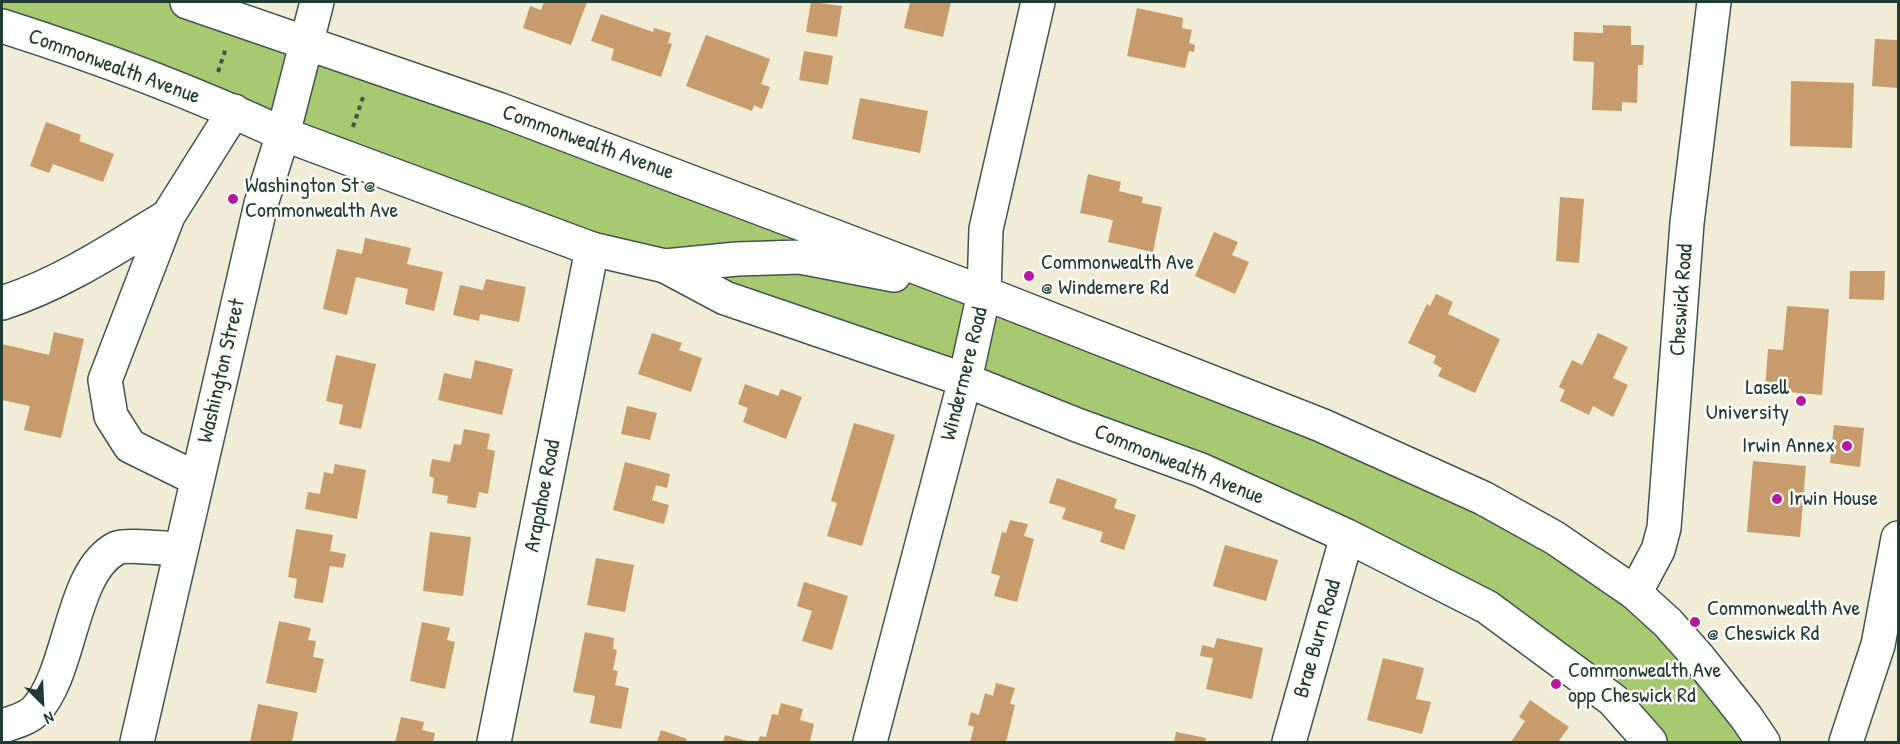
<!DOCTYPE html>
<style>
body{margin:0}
#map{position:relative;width:1900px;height:744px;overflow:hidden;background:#f0ecd5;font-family:"Patrick Hand",sans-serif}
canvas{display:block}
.frame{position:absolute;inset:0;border:3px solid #1f3d34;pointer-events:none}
.north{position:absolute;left:12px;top:672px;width:60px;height:60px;-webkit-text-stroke:4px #fdfcf7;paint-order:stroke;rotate:156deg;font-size:16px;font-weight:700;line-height:24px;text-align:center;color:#1f3d34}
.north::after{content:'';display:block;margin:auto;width:21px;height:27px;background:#1f3d34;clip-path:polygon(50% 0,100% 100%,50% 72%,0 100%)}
</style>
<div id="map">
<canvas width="1900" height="744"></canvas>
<div class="frame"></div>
<div class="north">N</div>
</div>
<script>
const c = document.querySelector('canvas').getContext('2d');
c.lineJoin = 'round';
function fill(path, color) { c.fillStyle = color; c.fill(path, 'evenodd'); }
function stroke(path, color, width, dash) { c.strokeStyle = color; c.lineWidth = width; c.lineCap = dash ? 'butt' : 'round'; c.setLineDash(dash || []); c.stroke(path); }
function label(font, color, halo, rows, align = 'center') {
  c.font = font + ' "Patrick Hand",sans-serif'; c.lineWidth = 5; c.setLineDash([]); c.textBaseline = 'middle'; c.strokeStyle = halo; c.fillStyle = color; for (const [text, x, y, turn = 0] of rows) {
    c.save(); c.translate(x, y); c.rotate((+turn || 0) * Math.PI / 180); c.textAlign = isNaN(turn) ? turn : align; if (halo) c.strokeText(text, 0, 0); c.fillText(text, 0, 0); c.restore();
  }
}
const green = new Path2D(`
 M2,2H187L1321,425L1635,593L1763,742H1650L1613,700L1347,536L2,32Z`);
const building = new Path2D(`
 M544,2H587L571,45L523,28L530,6L541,10Z
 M811,2L842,6L837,37L806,32Z
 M910,2H951L943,37L904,28Z
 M1137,8L1183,18L1182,28L1192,30L1189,43L1195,45L1194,52L1189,51L1185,68L1127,56Z
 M601,14L653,32L654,28L671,33L668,43L672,44L661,77L611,60L614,49L591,41Z
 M1603,25L1631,26V45H1644L1643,65H1638L1637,103L1622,102V111L1592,110L1594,62L1573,61L1574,32L1603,33Z
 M706,35L770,59L761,84L770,87L762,109L754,105L752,111L686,86Z
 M1875,39L1898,40V88L1872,86Z
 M804,51L833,56L828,85L799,80Z
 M1791,81L1854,83L1852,148L1790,146Z
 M860,98L928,111L920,153L852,139Z
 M46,122L81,135L79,141L114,154L103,182L53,164L49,173L30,166Z
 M1088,174L1121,182L1119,191L1143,197L1142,203L1162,207L1153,252L1108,242L1113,220L1080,213Z
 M1560,197L1584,199L1579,263L1556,261Z
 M1214,232L1238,242L1232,255L1249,262L1235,294L1195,276Z
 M365,238L411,248L407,264L443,272L434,311L405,304L408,289L356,277L347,315L323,309L337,249L362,254Z
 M1850,271H1885L1884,300L1849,299Z
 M486,279L526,287L519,322L480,314L479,321L453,315L460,285L483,290Z
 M1436,294L1453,302L1448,314L1500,339L1475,393L1438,376L1442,368L1433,363L1436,356L1408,343L1427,304L1430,306Z
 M1787,306L1829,309L1822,395L1765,390L1768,349L1783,350Z
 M54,332L84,339L61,438L24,430L30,406L2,400V344L49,355Z
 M652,333L682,343L679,350L702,358L691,392L638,374Z
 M1598,333L1628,347L1613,378L1628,385L1613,417L1593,406L1589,415L1560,401L1565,390L1559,387L1572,360L1582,365Z
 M336,355L376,364L361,429L339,424L343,405L326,401Z
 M475,360L513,369L502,415L438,400L444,373L471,379Z
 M745,384L778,396L781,389L802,397L786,439L743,422L748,408L738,404Z
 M627,406L657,413L650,440L621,434Z
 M854,423L895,435L862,546L827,536L837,503L831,501Z
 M1834,425L1864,428L1860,467L1830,463Z
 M464,429L490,434L487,449L495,451L488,494L479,492L476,508L447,503L448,496L432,493L434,478L429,476L432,459L450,462L454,444L461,445Z
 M1753,461L1806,466L1800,537L1747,532Z
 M625,462L670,474L667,488L656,485L652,500L669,505L664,524L613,510Z
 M335,464L366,470L357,519L305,509L308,492L320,494L324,472L333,474Z
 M1057,478L1117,499L1114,508L1136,515L1124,550L1100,542L1103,532L1062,519L1066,508L1049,503Z
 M1010,520L1028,524L1024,536L1034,539L1017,602L994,596L1000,576L991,573L1002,532L1006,533Z
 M296,529L333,535L330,551L346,554L343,568L330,566L323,603L294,598L297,579L288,577Z
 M430,532L471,537L463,596L423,591Z
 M1225,545L1278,560L1266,601L1213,586Z
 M596,558L634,565L625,612L587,605Z
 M804,582L848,596L832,650L802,641L812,611L797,606Z
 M279,621L311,628L308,640L316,641L313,657L324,659L316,693L266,683Z
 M422,622L450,628L447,640L455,642L445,689L410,681Z
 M585,632L614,638L613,649L617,650L613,670L618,671L615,685L629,688L621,729L590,723L595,696L573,692Z
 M1217,638L1263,648L1252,699L1206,689L1213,658L1200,656L1202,645L1214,648Z
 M1383,658L1424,668L1416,699L1431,702L1422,734L1367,720Z
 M996,683L1015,688L1010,704L1015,705L1006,742H970L974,727L968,725L971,712L979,715L985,693L993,696Z
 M1530,700L1569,727L1558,742H1511L1525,721L1519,717Z
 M781,703L803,709L800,720L814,724L810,742H758L760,736L766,737L772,714L778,715Z
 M258,704L298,712L292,742H250Z
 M401,717L424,722L422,730L435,733L433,742H395Z
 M661,730L687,739L686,742H657Z
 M1176,732L1206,738L1205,742H1174Z
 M725,735L751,742H723Z`);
const path = new Path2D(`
 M218,72L226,48
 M353,127L364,94`);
const minor = new Path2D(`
 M665,266L725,298L965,380L1077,425L1201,470L1347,536L1487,607L1613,700L1650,742
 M2,303C61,284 114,249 168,216
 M197,479L130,446L111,416L105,380L168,216L234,111
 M1635,593L1658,550L1664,528L1687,223L1714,2
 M2,726C12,723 27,719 35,711C72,673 70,571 117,548C126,544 169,549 181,549
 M494,742L592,249
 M870,742L965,380L984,293L986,229L1038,2
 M1289,742L1347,536
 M1846,742L1878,645L1898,538`);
const major = new Path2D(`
 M187,2L498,109L984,293L1321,425L1483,498L1555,538L1635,593L1668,623L1699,658L1746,717L1763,742
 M2,26C97,56 192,92 283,134L592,249L665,266L737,259L800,257L894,275
 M137,742L261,204L283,134L317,2`);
const markers = [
 [233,199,6,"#b5179e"],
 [1029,276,6,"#b5179e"],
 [1801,401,6,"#b5179e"],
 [1847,446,6,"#b5179e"],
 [1777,499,6,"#b5179e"],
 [1695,622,6,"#b5179e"],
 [1556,684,6,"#b5179e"]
];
const streetNames = [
 ["Commonwealth Avenue",114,67,20],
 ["Commonwealth Avenue",588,143,20],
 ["Cheswick Road",1682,300,-86],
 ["Washington Street",222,371,-77],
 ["Windermere Road",965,374,-76],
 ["Commonwealth Avenue",1179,465,22],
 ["Arapahoe Road",543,496,-79],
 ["Brae Burn Road",1318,639,-74]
];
const poiNames = [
 ["Washington St @",245,186],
 ["Commonwealth Ave",245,211],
 ["Commonwealth Ave",1041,263],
 ["@ Windemere Rd",1041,288],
 ["Lasell",1789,388,"right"],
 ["University",1789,413,"right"],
 ["Irwin Annex",1835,446,"right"],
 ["Irwin House",1789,499],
 ["Commonwealth Ave",1707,609],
 ["@ Cheswick Rd",1707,634],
 ["Commonwealth Ave",1568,671],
 ["opp Cheswick Rd",1568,696]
];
fill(green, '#a7c972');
fill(building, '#c79b6c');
stroke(minor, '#3e574c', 36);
stroke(major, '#3e574c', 36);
stroke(path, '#3e574c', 4, [4.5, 4.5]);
stroke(minor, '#fff', 33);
stroke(major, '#fff', 33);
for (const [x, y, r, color] of markers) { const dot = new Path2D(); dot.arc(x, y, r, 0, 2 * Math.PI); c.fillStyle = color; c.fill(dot); stroke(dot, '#fdfcf7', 2); }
label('22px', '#1f3d34', '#fdfcf7', streetNames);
label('22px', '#1f3d34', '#fdfcf7', poiNames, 'left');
</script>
